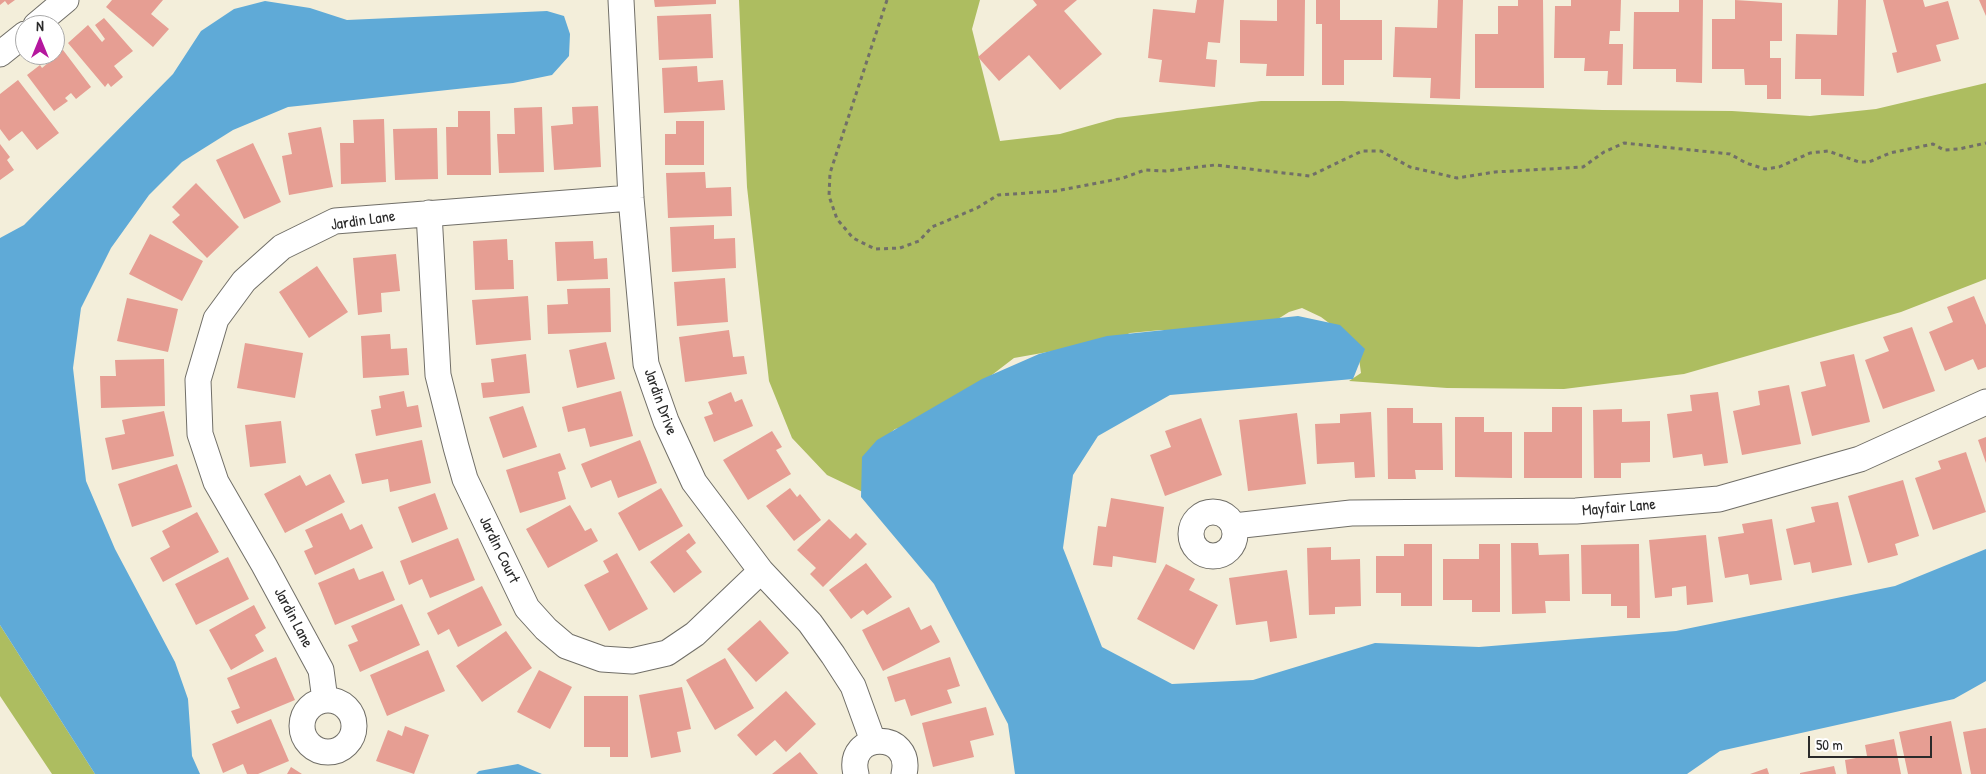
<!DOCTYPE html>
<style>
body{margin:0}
#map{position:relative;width:1986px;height:774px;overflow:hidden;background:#f3eeda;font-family:"Patrick Hand",sans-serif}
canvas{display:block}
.north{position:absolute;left:15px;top:15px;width:50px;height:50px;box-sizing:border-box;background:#fff;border:1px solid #aaa;border-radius:50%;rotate:0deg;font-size:14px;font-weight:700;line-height:20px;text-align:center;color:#2b2b2b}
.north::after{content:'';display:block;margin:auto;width:18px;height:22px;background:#b5179e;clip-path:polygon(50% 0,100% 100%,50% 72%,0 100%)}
.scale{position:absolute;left:1808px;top:736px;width:124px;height:22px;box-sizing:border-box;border:2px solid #2b2b2b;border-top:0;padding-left:6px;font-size:15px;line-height:18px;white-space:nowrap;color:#2b2b2b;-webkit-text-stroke:4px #fff;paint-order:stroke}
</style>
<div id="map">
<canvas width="1986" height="774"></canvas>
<div class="north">N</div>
<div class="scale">50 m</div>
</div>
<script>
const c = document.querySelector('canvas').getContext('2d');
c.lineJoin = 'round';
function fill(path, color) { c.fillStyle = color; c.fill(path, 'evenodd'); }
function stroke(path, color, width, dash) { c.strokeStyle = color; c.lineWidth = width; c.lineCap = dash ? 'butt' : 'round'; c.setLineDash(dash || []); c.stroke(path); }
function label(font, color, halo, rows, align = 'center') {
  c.font = font + ' "Patrick Hand",sans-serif'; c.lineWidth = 4.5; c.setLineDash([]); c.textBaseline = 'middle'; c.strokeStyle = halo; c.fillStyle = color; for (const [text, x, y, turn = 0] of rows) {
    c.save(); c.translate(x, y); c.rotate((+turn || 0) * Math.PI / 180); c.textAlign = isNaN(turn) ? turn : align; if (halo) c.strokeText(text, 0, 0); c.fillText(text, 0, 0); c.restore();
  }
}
const green = new Path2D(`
 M739,0H980L972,29L1000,141L1060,134L1117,118L1261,101H1342L1602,110L1732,111L1810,116L1876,109L1986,83V279L1901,312L1684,374L1564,389L1447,388L1349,381L1361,373L1357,344L1321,317L1302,308L1289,312L1270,324L1188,334L1161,330L1130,333L1115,340L1014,358L958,401L913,425L895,429L880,442L871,496L827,475L792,438L769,381L747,187Z
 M0,625L95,774H52L0,696Z`);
const water = new Path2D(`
 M265,1L310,8L347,20L547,11L564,16L570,34L569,56L552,75L513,83L288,107L233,130L182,162L149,195L111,248L81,308L73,368L86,481L115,549L175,662L188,699L192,756L200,774H95L0,625V238L24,225L173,74L201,31L234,9Z
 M1298,316L1340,325L1365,349L1353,379L1170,395L1098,436L1073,475L1063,548L1102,647L1172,684L1253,680L1375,643L1479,647L1676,631L1895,586L1986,549V681L1954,699L1720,751L1687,774H1015L1008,724L934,584L861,497L862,457L877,440L982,379L1039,354L1107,336Z
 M518,764L542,774H476L479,771Z`);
const building = new Path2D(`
 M0,0H15L8,5L5,1L0,5Z
 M112,0H163L151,14L169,29L153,47L106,7Z
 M654,0H716V4L655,7Z
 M1033,0H1077L1064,11L1102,54L1060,90L1029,55L999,81L978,57L1037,5Z
 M1197,0H1224L1220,43L1208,42L1206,59L1217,60L1215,87L1159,82L1162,60L1148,58L1153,9L1195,13Z
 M1277,0H1305L1304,76H1266L1267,64L1240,63V20L1277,21Z
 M1316,0H1340V20H1382V60H1344V85H1322V24H1316Z
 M1438,0H1463L1460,99L1430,98L1431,78L1393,77L1395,27L1437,28Z
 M1518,0H1543L1544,88H1475V34H1498V6H1518Z
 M1571,0H1621L1620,31H1610L1609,44H1623L1622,85H1607L1608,71H1584L1585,58H1554L1555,6H1571Z
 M1679,0H1703L1702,83L1676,82V69H1633L1634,12H1679Z
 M1735,0L1782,3V41H1770V58H1781V99H1767V85H1745L1744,69H1712V19H1735Z
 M1838,0H1866L1864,96L1821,95V79H1795L1796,34L1837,35Z
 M1883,0H1923L1925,7L1948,1L1959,39L1936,45L1941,61L1897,73L1892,53L1897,52Z
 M1979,0H1986V16Z
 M711,14L713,58L659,60L657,16Z
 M104,18L133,51L114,66L123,77L111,87L108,83L105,87L68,43L88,25L102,42L105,39L95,25Z
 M60,46L91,87L76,99L71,93L65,98L68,101L54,111L27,75L40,65L42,68L48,63L44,57L55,55V49Z
 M697,66L698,82L723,80L725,110L664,113L662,68Z
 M18,80L59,133L37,150L22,131L9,141L0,129V94Z
 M598,106L601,167L554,170L551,126L573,124L572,107Z
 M542,107L544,172L499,173L497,134H515L514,108Z
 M458,111H490L491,175H447L446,127H458Z
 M384,119L386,182L341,184L340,143H354L353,120Z
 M676,121H704V165H665V134H676Z
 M321,127L333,187L289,195L282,156L292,154L288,133Z
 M437,128L438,179L395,180L393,129Z
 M253,143L281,202L244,219L216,160Z
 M0,144L10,157L7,160L14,170L0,180Z
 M705,172L706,188L731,187L732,216L668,218L666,173Z
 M196,183L239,227L207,258L172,222L180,215L172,207Z
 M714,225V239L735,238L736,268L672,272L670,227Z
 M150,234L203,261L182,301L129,274Z
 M507,239L508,260H513L514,289L475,290L473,241Z
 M593,241L594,259L607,258L608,279L557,281L555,242Z
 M396,254L400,291L381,293L382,312L358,315L353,258Z
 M317,266L348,312L309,338L279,292Z
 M725,278L728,322L677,326L674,282Z
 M610,288L611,332L548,334L547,305L568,304L567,289Z
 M528,296L531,340L476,345L472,300Z
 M1974,296L1986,325V367L1978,370L1973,359L1945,371L1929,332L1953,322L1947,307Z
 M127,298L178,309L168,352L117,341Z
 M1912,327L1935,391L1883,409L1865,360L1889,351L1883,337Z
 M729,330L733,357L744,356L747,374L685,382L679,337Z
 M390,334L391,349L407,348L409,375L363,378L361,336Z
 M606,342L615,379L577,388L569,350Z
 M245,343L303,353L295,398L237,388Z
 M526,354L530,393L483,398L481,383L494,382L491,359Z
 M1854,354L1870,422L1812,436L1801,392L1826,386L1820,362Z
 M164,359L165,406L101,408L100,376H116L115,360Z
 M1789,385L1801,444L1742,455L1733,411L1760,405L1758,391Z
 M404,391L407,407L418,405L422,427L376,436L371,410L381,408L379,396Z
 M621,391L633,436L590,447L585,428L568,432L562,407Z
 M731,392L735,402L742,399L753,426L714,442L704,417L713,414L708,402Z
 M1718,392L1728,463L1704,466L1702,454L1673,458L1667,414L1692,411L1690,395Z
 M523,406L537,447L503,458L489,417Z
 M1552,407H1582V478H1524V432H1552Z
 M1387,408H1413V423H1442L1443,470H1415L1416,479H1388Z
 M1622,409V422L1650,421V462L1621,463V478H1594L1593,410Z
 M164,411L174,456L112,470L105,438L125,434L122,420Z
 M1371,412L1375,477L1355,478L1354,462L1317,464L1315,424L1340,423V414Z
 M1297,413L1306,484L1248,491L1239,420Z
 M1455,417H1484V432H1512V478L1455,477Z
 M1201,418L1222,475L1165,496L1150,455L1171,447L1165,431Z
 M281,421L286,463L250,467L245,425Z
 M772,431L782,447L776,450L791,474L748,500L723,460Z
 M1986,437V463L1978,440Z
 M422,440L431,483L390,492L388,479L362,484L355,454Z
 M640,440L657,483L618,498L611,480L591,488L581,464Z
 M1966,452L1986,512L1933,530L1915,478L1941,469L1938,461Z
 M560,453L566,469L558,472L566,499L520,513L506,470Z
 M177,464L192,507L132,527L118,484Z
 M330,474L345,502L285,533L264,494L300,475L306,486Z
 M1903,480L1919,536L1895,544L1898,555L1868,563L1848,496Z
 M661,488L683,526L639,551L618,513Z
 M790,488L797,497L800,494L821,520L794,541L766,506Z
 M435,493L448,529L412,543L398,507Z
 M1111,498L1164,507L1156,563L1113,556L1112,567L1093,565L1098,526L1106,527Z
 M1838,502L1852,565L1812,573L1810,562L1794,565L1786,529L1815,522L1811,507Z
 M570,505L585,531L591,528L598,541L548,568L526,529Z
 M197,512L219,552L163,582L150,558L170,547L162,531Z
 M342,513L350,530L362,524L373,548L315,575L304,551L313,547L305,530Z
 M829,519L850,539L856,533L867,544L823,587L810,574L816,568L797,550Z
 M1772,519L1782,580L1750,585L1748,574L1725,578L1718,537L1744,533L1742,524Z
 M689,533L696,543L686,551L702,572L674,593L650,562Z
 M1706,535L1713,602L1687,605L1686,586L1672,588V596L1655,598L1649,540Z
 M458,538L475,580L430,598L422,579L409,585L400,561Z
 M1511,543H1538L1539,555L1569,554L1570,601H1545L1546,613L1512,614Z
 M1404,544H1432V606H1401V593H1376V556H1404Z
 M1479,544H1500V612H1472V600H1443V559H1479Z
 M1639,544L1640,618H1627V606H1611V594H1582L1581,545Z
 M1331,547V560L1360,559L1361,606L1335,607V614L1309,615L1307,548Z
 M617,553L648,609L609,631L584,585L609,572L603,561Z
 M228,557L249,599L196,625L175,584Z
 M866,563L892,597L867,615L863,610L851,619L829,590Z
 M1166,564L1195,579L1189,590L1218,605L1194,650L1137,619Z
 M354,568L359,580L383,571L395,600L335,625L318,583Z
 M1287,570L1297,638L1270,642L1267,621L1236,625L1229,578Z
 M482,586L502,625L458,647L449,629L438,635L427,613Z
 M402,604L420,645L360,672L348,645L358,641L351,626Z
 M254,605L266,628L255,635L264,651L231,670L209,630Z
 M909,607L921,630L931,625L940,642L883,671L862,630Z
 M760,620L789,653L756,682L727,649Z
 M506,631L532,668L482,702L456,666Z
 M428,650L445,691L387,716L370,675Z
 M276,657L295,700L237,724L231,711L240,708L227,678Z
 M950,657L960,686L947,690L952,703L911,716L905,699L895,702L887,677Z
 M725,658L754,708L715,730L686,680Z
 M539,670L572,687L550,729L517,712Z
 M682,687L691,729L677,732L681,752L651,758L639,695Z
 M786,691L816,724L786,752L775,740L756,756L737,735Z
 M584,696H628V757H610V747H584Z
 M986,707L994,735L970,741L974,757L933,767L922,723Z
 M271,719L289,761L258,774H247L243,764L223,773L212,744Z
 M1951,721L1962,774H1908L1899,732Z
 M405,726L429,735L414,774L376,761L388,730L402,736Z
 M1986,728V774H1971L1963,732Z
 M1894,739L1901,774H1847L1845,760L1867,756L1865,745Z
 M800,752L818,774H772Z
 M1834,766L1836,774H1800V773Z
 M291,767L302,774H287Z
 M1767,768L1769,774H1750Z`);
const path = new Path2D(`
 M887,0L830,173L829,196L837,219L853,238L875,249L900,248L919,241L932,227L977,208L998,195L1056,191L1123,178L1145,170L1166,171L1215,165L1310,176L1362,151H1381L1410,167L1457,178L1495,172L1583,167L1604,152L1624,143L1730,154L1746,163L1765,169L1779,167L1810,153L1828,151L1859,162H1869L1890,153L1933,144L1944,150L1959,149L1986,143`);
const minor = new Path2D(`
 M621,0L631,198L646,364L666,421L694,482L761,571L810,623L833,655L853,686L873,741
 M36,25L66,0
 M0,54L25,34
 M429,213L438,375L456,447L465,479L527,608L546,629L566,646L602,659L632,661L667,653L695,634L761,571
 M1191 534a22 22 0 1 1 44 0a22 22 0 1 1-44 0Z
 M1234,526L1351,513L1576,511L1719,499L1860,459L1986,402
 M302 726a26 26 0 1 1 52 0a26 26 0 1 1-52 0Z
 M325,700L321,670L264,565L216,482L200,434L198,380L216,319L244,281L282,247L335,221L631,198
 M856,774C845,731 914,730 904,774`);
const streetNames = [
 ["Jardin Lane",363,221,-8],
 ["Jardin Drive",660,402,70],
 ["Mayfair Lane",1619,508,-5],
 ["Jardin Court",499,550,64],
 ["Jardin Lane",293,618,62]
];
fill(green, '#adbd60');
fill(water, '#5faad7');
fill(building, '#e69e93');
stroke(minor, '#716f68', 27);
stroke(path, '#716f68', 3, [4, 4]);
stroke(minor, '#fff', 25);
label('16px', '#2b2b2b', '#fff', streetNames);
</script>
